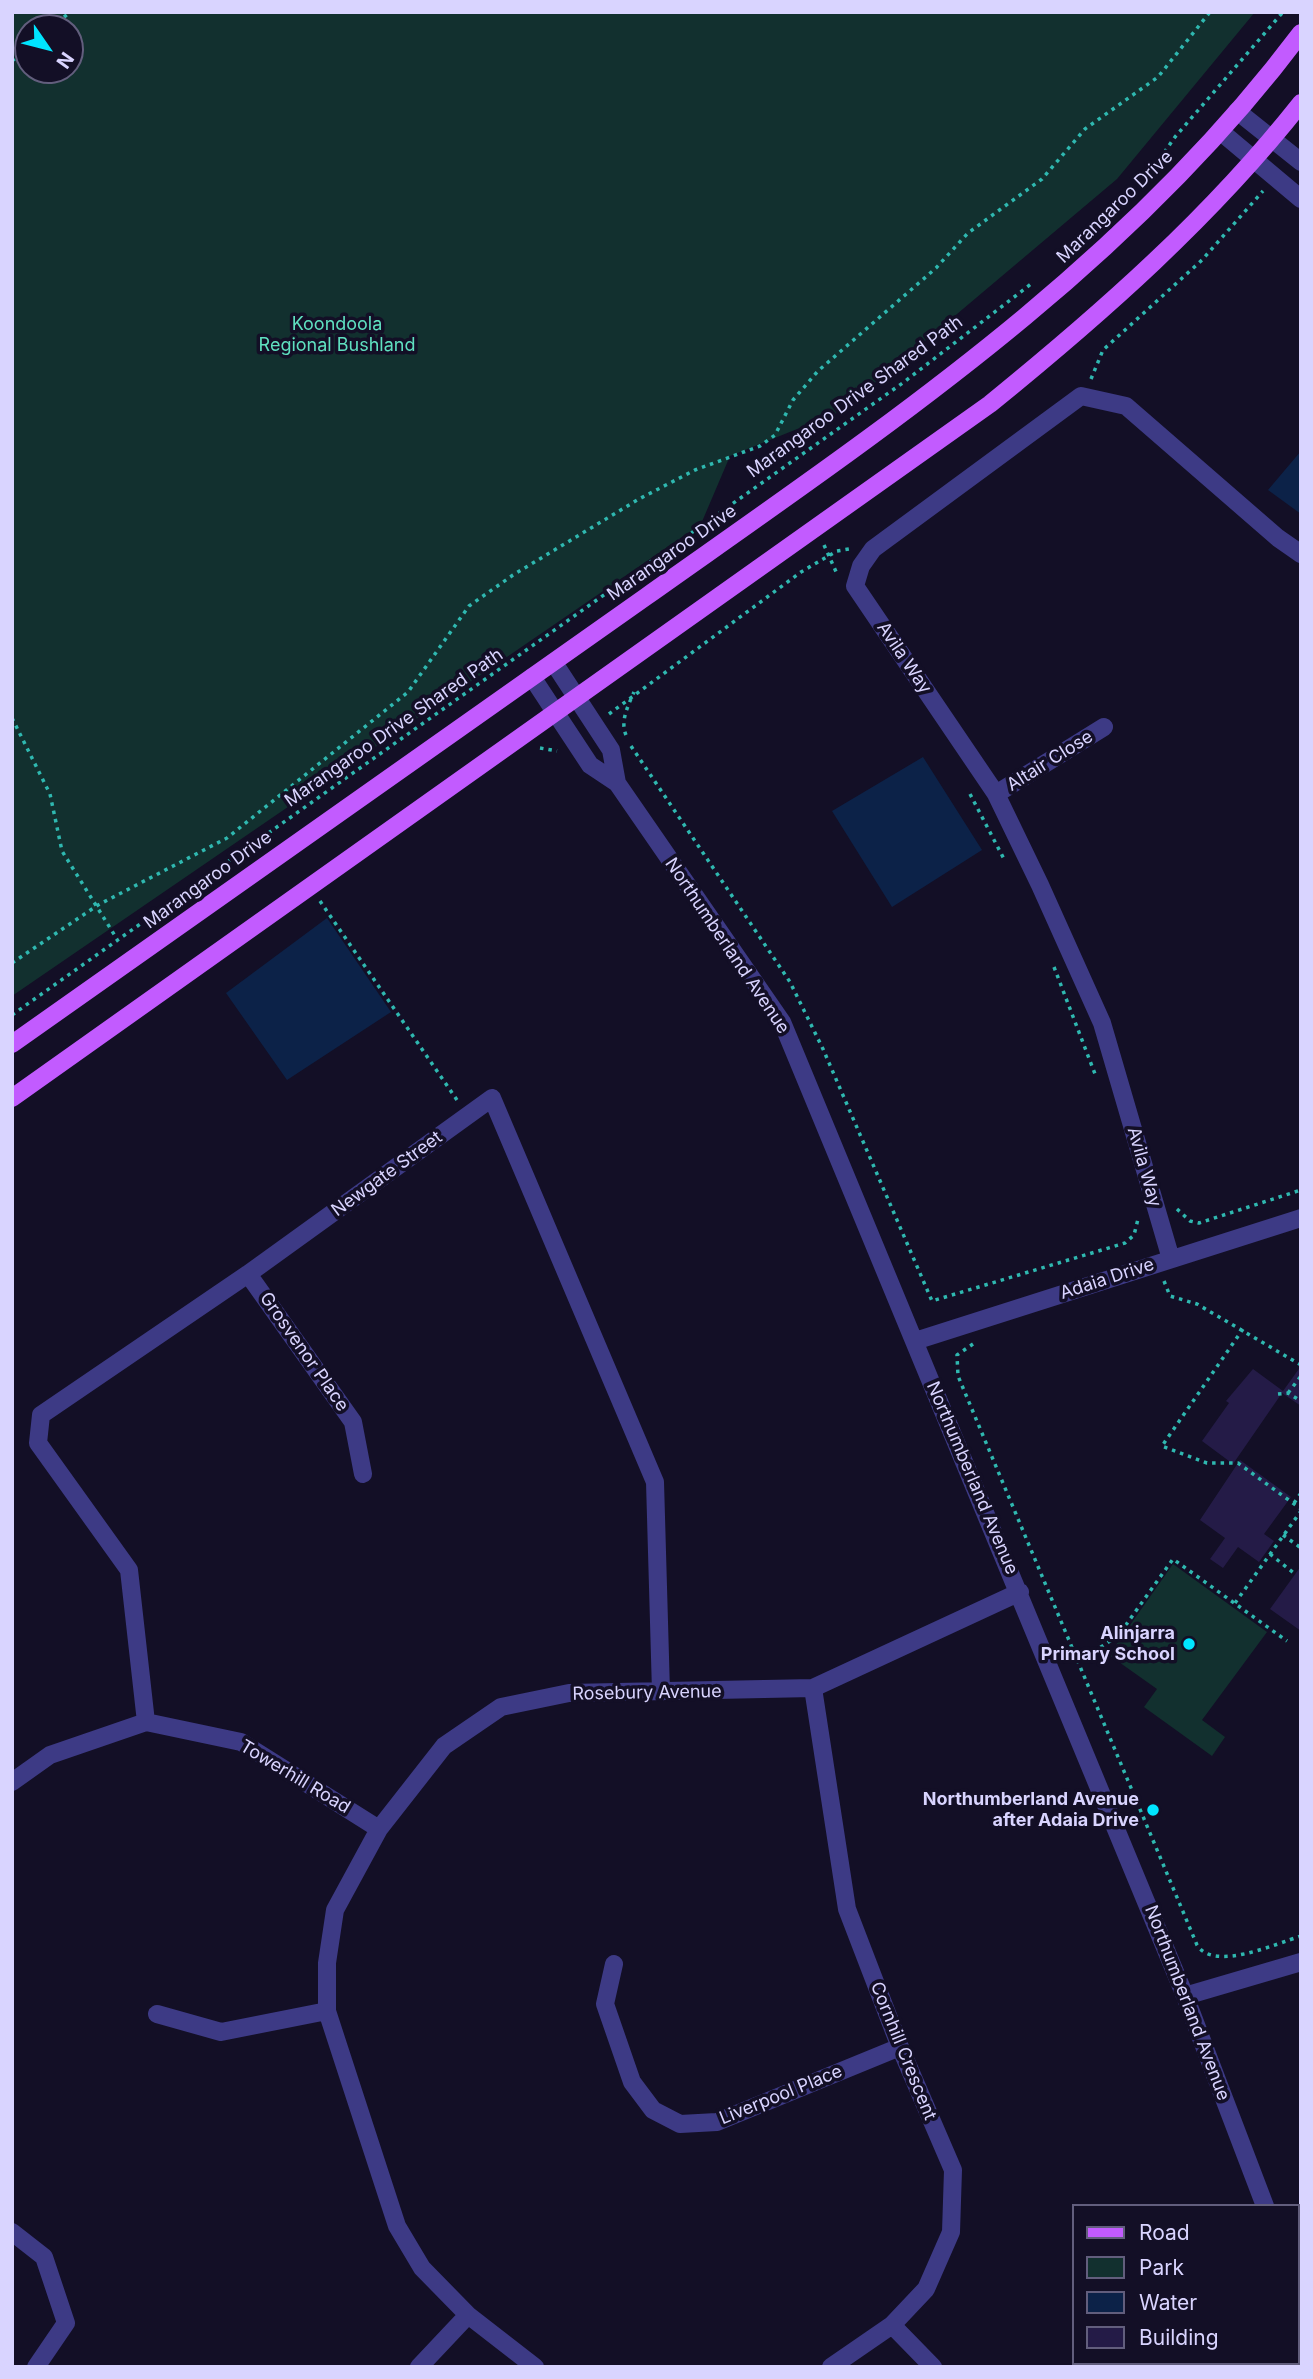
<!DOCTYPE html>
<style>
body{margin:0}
#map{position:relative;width:1313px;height:2379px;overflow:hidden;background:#130f26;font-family:Inter,sans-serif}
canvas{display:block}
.frame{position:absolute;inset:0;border:14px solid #d9d4ff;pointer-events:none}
.legend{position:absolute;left:1072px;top:2204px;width:228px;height:161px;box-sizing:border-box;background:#130f26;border:2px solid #625e7d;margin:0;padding:9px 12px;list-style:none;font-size:21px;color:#d9d4ff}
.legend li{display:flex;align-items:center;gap:14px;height:35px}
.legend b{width:35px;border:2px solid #625e7d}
.north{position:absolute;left:14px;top:14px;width:70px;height:70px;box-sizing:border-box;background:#130f26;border:2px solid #625e7d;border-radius:50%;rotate:125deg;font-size:19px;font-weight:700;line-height:28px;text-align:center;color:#d9d4ff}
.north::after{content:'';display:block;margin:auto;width:24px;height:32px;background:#00e5ff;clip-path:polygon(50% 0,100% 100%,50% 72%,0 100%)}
</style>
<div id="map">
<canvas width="1313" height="2379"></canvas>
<div class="frame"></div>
<ul class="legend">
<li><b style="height:9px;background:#c25bff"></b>Road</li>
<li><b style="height:19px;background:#12302f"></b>Park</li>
<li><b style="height:19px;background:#0c2248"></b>Water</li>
<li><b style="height:19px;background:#241b47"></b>Building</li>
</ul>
<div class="north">N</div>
</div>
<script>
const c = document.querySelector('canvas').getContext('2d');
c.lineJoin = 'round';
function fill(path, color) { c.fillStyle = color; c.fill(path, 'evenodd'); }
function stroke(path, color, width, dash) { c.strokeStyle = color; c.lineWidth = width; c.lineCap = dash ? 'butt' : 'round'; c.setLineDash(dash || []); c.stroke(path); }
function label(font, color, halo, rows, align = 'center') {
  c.font = font + ' Inter,sans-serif'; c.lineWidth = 7; c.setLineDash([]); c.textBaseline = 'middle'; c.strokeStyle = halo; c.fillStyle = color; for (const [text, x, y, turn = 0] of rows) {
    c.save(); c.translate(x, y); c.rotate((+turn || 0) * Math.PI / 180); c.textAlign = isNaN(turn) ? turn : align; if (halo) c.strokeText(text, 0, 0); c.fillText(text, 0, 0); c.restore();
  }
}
const green = new Path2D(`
 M12,12H1255L1117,179L842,411L730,456L701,524L12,996ZM28,28H70V70H28Z
 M1173,1564L1267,1632L1202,1720L1225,1737L1212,1756L1144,1707L1157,1689L1109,1655Z`);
const water = new Path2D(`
 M1301,451V514L1268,490Z
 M923,757L982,850L892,907L832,811Z
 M327,918L391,1012L287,1080L226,993Z`);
const building = new Path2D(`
 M1301,1366V1406L1282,1393L1233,1464L1202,1441L1229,1403L1226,1401L1253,1369L1283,1391Z
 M1240,1460L1291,1497L1264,1534L1274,1541L1259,1562L1238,1547L1223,1568L1210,1559L1225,1538L1200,1520Z
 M1301,1566V1631L1270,1609Z`);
const path = new Path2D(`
 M51,28L70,12
 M12,61L28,48
 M1114,209L1133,185L1152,170L1175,137L1283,12
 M1091,379L1103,350L1202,260L1263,191
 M824,545L838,576
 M609,714L801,572L837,551L849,549
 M12,718L50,794L62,851L117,939
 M626,735C620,721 628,706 634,692
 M631,746L790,982L823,1049L932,1301L1125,1243L1134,1235L1138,1219
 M540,748L557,751
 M970,794L1004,859
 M320,901L457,1100
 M12,963L98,905L227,838L408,692L469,606L513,575L639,499L695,470L760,446L775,435L793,400L818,371L936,268L968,233L1042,179L1085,129L1158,77L1210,12
 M1054,967L1095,1074
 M12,1015L904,382L1031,284
 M1177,1209L1190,1221L1199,1223L1301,1190
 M1164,1281L1170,1296L1197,1304L1301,1365
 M1243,1329L1162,1446L1207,1463H1238L1301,1509
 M973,1344L957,1355L958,1376L1197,1945C1214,1972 1275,1944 1301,1936
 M1288,1393L1301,1376
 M1278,1394L1288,1393L1301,1401
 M1294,1503L1301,1493
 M1283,1535L1301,1548
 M1270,1554L1295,1574
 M1235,1603L1301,1511
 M1079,1661L1118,1636L1173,1559L1287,1641`);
const minor = new Path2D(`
 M1237,111L1301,162
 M1220,131L1301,199
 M554,663L611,750L617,783
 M532,677L590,765L617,783L782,1022L1185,1996L1265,2206
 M996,794L1104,727
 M1171,1259L1102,1023L1040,885L996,794L855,586L861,566L873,549L1081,396L1126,406L1278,538L1301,554
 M248,1274L353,1422L363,1474
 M915,1341L1301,1218
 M813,1688L847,1909L900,2047L953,2170L951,2232L926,2289L892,2325L831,2367
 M146,1722L129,1570L38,1443L41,1415L248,1274L492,1098L655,1482L661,1692
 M12,1782L50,1755L146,1722L241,1742L379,1829
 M614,1964L605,2004L632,2082L653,2110L680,2124L717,2122L900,2047
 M1185,1996L1301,1962
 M157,2014L221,2032L327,2011
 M12,2232L44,2257L66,2323L36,2367
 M892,2325L933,2367
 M419,2367L468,2315
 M535,2367L468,2315L422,2268L397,2226L327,2011V1963L335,1910L379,1829L444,1746L501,1707L569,1693L813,1688L1020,1592
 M1284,2367V2363`);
const major = new Path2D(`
 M12,1044C225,896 436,746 647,596C884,428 1124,269 1301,33
 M12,1098L990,404C1102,313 1211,217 1301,103`);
const markers = [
 [1189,1644,7,"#00e5ff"],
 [1153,1810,7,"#00e5ff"]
];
const streetNames = [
 ["Marangaroo Drive",1115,207,-44],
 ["Marangaroo Drive Shared Path",855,397,-36],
 ["Marangaroo Drive",672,553,-35],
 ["Avila Way",904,658,56],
 ["Marangaroo Drive Shared Path",394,728,-35],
 ["Altair Close",1050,761,-32],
 ["Marangaroo Drive",208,880,-36],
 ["Northumberland Avenue",727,946,56],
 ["Avila Way",1144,1167,74],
 ["Newgate Street",387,1174,-36],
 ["Adaia Drive",1107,1279,-18],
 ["Grosvenor Place",304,1352,55],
 ["Northumberland Avenue",972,1478,67],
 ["Rosebury Avenue",647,1693,-1],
 ["Towerhill Road",295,1777,31],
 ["Northumberland Avenue",1187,2003,69],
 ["Cornhill Crescent",903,2051,68],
 ["Liverpool Place",781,2095,-22]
];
const parkNames = [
 ["Koondoola",337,325],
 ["Regional Bushland",337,346]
];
const poiNames = [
 ["Alinjarra",1175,1634],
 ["Primary School",1175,1655],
 ["Northumberland Avenue",1139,1800],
 ["after Adaia Drive",1139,1821]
];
fill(green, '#12302f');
fill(water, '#0c2248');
fill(building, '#241b47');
stroke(path, '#2fb8b0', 3.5, [3.5, 5]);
stroke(minor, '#3d3a85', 18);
stroke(major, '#c25bff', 18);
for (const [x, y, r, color] of markers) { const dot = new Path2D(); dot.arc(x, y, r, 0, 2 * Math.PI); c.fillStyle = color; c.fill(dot); stroke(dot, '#130f26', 2.5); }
label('18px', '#d9d4ff', '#130f26', streetNames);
label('18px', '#5fe0c0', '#130f26', parkNames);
label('bold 18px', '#d9d4ff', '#130f26', poiNames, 'right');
</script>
